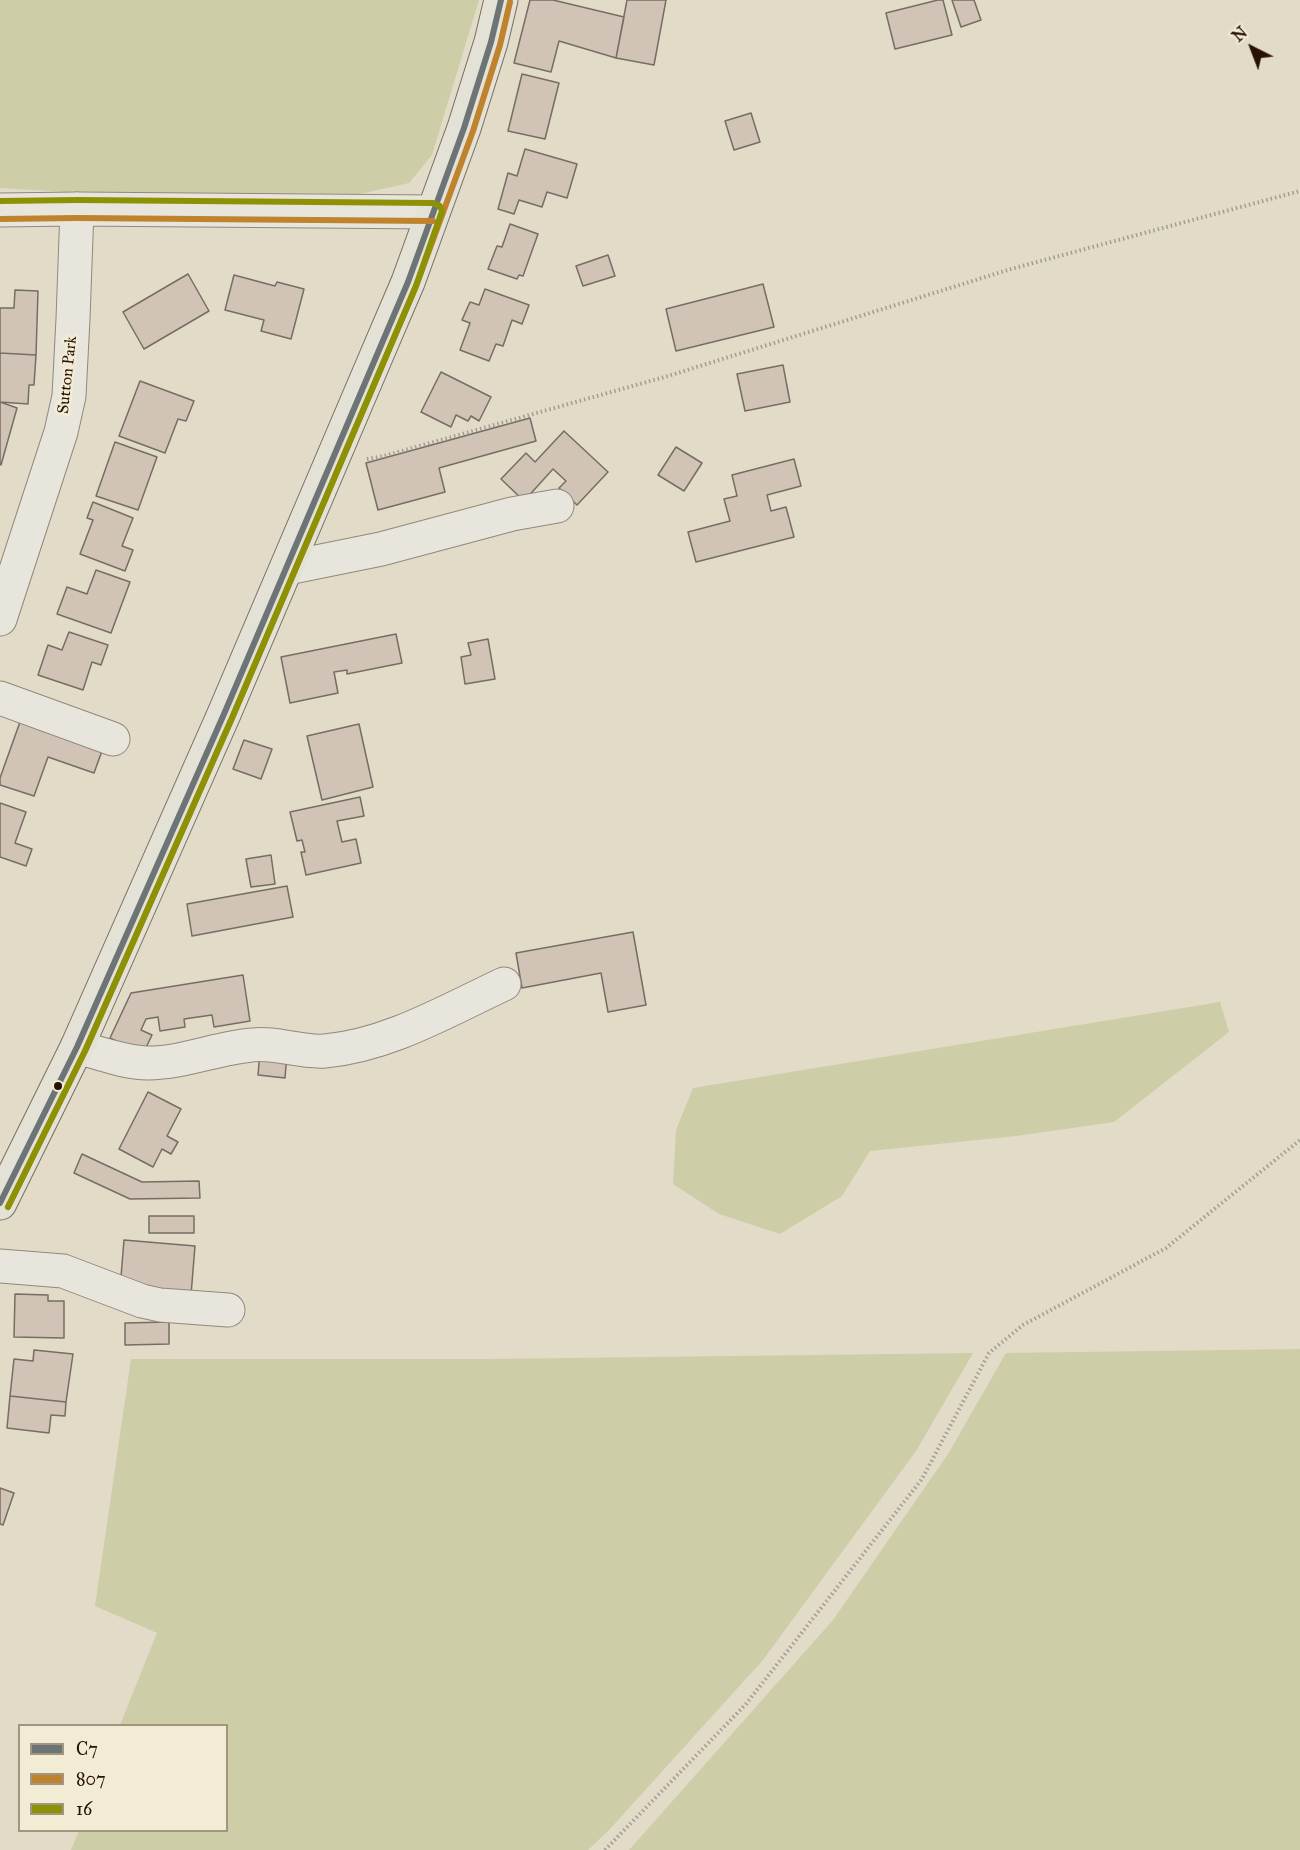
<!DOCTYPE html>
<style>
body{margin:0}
#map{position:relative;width:1300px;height:1850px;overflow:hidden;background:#e2dbc8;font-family:"IM FELL Great Primer",serif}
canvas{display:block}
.legend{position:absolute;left:18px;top:1724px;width:210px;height:108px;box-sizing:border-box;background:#f3ecd5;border:2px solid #a19481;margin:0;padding:8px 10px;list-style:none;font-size:18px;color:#271103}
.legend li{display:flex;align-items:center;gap:12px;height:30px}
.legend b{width:30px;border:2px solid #a19481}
.north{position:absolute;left:1222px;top:18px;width:60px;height:60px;-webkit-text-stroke:4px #f3ecd5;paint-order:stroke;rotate:318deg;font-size:16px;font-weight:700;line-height:24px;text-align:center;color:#271103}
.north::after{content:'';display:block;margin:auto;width:21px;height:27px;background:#271103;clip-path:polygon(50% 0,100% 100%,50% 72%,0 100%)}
</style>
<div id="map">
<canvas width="1300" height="1850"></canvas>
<ul class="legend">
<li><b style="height:8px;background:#6c7476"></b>C7</li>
<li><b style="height:8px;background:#bf822d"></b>807</li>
<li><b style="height:8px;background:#8c9204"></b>16</li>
</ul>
<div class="north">N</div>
</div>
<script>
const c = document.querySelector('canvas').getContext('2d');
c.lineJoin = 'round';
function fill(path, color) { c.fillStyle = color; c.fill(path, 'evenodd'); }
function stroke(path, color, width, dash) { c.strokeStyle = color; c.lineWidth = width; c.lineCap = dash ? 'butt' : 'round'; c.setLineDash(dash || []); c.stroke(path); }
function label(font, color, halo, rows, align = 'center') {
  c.font = font + ' "IM FELL Great Primer",serif'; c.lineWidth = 5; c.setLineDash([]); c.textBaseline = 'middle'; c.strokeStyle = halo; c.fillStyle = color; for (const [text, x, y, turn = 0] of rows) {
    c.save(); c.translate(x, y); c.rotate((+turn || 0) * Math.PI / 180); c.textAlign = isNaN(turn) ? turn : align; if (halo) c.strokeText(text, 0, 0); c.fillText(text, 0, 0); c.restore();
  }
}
const green = new Path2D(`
 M0,0H479L432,155L409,183L360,194L66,192L0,188Z
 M1220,1002L1229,1032L1114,1122L1016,1136L870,1151L842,1196L780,1234L719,1214L673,1184L676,1130L693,1088Z
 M1300,1349V1850H629L833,1620L948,1454L1006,1353Z
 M973,1353L916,1451L763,1660L609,1830L588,1850H71L79,1831L226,1830V1726L120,1725L157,1633L95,1606L131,1359H490Z`);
const building = new Path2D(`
 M530,0H553L624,17L616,58L559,41L551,72L514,63Z
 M627,0H666L654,65L616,58Z
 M938,0H943L952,35L895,49L886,13Z
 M952,0H974L981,20L961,27Z
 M522,74L559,83L545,139L508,131Z
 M751,113L760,142L734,150L725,121Z
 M525,149L577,164L567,198L547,192L542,207L519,200L514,214L498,209L508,173L517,176Z
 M510,224L538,234L523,276L519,275L517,279L488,269L497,246L502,247Z
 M608,255L615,276L583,286L576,266Z
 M188,274L209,311L144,349L123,312Z
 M234,275L275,286L277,282L304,289L291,339L261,331L264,320L225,310Z
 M763,284L774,327L676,351L666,309Z
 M485,289L529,305L522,324L512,320L503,346L496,344L489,361L460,350L470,323L462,320L470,302L479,305Z
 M15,290L38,291L36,355L0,353V308H14Z
 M0,353L36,355L34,385H29L28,404L0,402Z
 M783,365L790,402L745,411L737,374Z
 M441,372L491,397L479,421L471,416L468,421L456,415L451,427L421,412Z
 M140,381L194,401L186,421L178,419L165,453L119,436Z
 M0,402L17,408L1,465L0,464Z
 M530,418L536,441L439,468L445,492L378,510L366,463Z
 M564,431L608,472L577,505L559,488L566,481L553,469L524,501L501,479L526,453L535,462Z
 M115,442L157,457L138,510L96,496Z
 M676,447L702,463L684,491L658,475Z
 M794,459L801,486L767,495L771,511L786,507L794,537L696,562L688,532L730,521L724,499L737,496L732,475Z
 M93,502L133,518L122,546L133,550L125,571L80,554L93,520L87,518Z
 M96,570L130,582L111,633L57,614L67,587L87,594Z
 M69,632L108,645L101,665L92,662L83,690L38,675L48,645L62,650Z
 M396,634L402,663L347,674V670L334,672L338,693L290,703L281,657Z
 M488,639L495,679L465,684L461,657L471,655L468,643Z
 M20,722L102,751L94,773L48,757L34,796L0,785V778Z
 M359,724L373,787L322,800L307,736Z
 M244,740L272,749L261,779L233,769Z
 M360,797L364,816L337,821L342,842L356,839L361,863L306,875L301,852H305L302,840L297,841L290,812Z
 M0,803L26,812L15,843L32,849L26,866L0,857Z
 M271,855L275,884L251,887L246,859Z
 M287,886L293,917L192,936L187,904Z
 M633,932L646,1005L608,1012L601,973L522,988L516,953Z
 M243,975L250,1021L214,1027L212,1015L184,1019L185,1027L160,1031L158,1017L146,1019L141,1030L152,1035L143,1054L110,1038L131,993Z
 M260,1051L287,1053L285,1078L258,1075Z
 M148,1092L181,1109L167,1136L178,1142L171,1154L162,1149L153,1167L119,1149Z
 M82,1154L142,1182L199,1181L200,1198L130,1199L74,1173Z
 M149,1216H194V1233H149Z
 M124,1240L195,1246L191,1295L120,1289Z
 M15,1294L48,1295V1301H64V1338L14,1337Z
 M169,1322V1344L125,1345V1323Z
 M34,1350L73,1354L66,1402L10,1396L14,1359L33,1361Z
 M10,1396L66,1402L65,1416L51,1415L49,1433L7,1428Z
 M0,1488L14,1493L3,1525L0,1524Z`);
const path = new Path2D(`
 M367,459L384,456L668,376L1011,269L1300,191
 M605,1850L746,1704L922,1479L989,1353L1023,1325L1166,1248L1300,1140`);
const minor = new Path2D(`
 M0,210L77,209L433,212
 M287,568L381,549L512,514L557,506
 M0,619L61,432L69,396L73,319L77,209
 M0,698L113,739
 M77,1047C99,1053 126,1063 148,1063C183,1063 217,1048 252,1045C276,1042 301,1053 325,1051C389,1045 446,1011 504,984
 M0,1266L63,1271L142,1301L160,1305L228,1310`);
const major = new Path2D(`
 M0,1203L77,1047L224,714L381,345L408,282L464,128L491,42L501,0`);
const bus1 = new Path2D(`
 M0,1203L77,1047L224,714L408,282L464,128L491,42L501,0`);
const bus2 = new Path2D(`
 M0,219L77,218L433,221
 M8,1207L85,1051L232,718L416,286L473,131L500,45L510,2`);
const bus3 = new Path2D(`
 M0,201L77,200L433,203L440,206L442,211L416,286L232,718L85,1051L8,1207`);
const markers = [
 [58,1086,5,"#271103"]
];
const streetNames = [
 ["Sutton Park",68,375,-84]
];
fill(green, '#cdcda8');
fill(building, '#d1c3b6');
stroke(building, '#756e62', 1.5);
stroke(minor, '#90887c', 35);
stroke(major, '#756e62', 35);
stroke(path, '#a29d94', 4, [1.5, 3]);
stroke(minor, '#e8e5dc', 33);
stroke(major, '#e4e1d6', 33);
stroke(bus1, '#6c7476', 6);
stroke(bus2, '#bf822d', 6);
stroke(bus3, '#8c9204', 6);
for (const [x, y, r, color] of markers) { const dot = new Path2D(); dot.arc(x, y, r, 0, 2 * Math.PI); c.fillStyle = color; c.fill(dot); stroke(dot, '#f3ecd5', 2); }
label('16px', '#271103', '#f3ecd5', streetNames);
</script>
